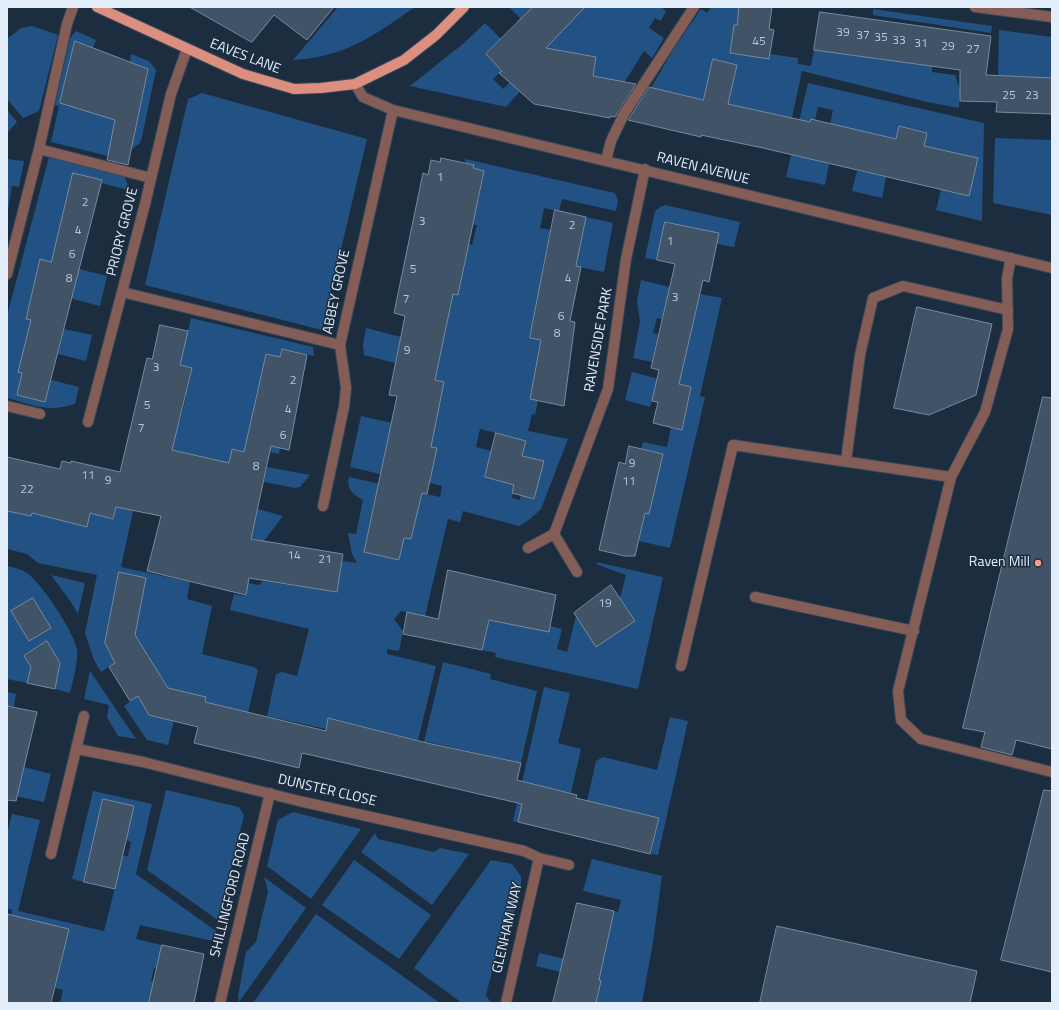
<!DOCTYPE html>
<style>
body{margin:0}
#map{position:relative;width:1059px;height:1010px;overflow:hidden;background:#1c2d3f;font-family:"Titillium Web",sans-serif}
canvas{display:block}
.frame{position:absolute;inset:0;border:8px solid #e3eefa;pointer-events:none}
</style>
<div id="map">
<canvas width="1059" height="1010"></canvas>
<div class="frame"></div>
</div>
<script>
const c = document.querySelector('canvas').getContext('2d');
c.lineJoin = 'round';
function fill(path, color) { c.fillStyle = color; c.fill(path, 'evenodd'); }
function stroke(path, color, width, dash) { c.strokeStyle = color; c.lineWidth = width; c.lineCap = dash ? 'butt' : 'round'; c.setLineDash(dash || []); c.stroke(path); }
function label(font, color, halo, rows, align = 'center') {
  c.font = font + ' "Titillium Web",sans-serif'; c.lineWidth = 3; c.setLineDash([]); c.textBaseline = 'middle'; c.strokeStyle = halo; c.fillStyle = color; for (const [text, x, y, turn = 0] of rows) {
    c.save(); c.translate(x, y); c.rotate((+turn || 0) * Math.PI / 180); c.textAlign = isNaN(turn) ? turn : align; if (halo) c.strokeText(text, 0, 0); c.fillText(text, 0, 0); c.restore();
  }
}
const green = new Path2D(`
 M338,7H415C373,36 346,57 293,60Z
 M509,7H661L666,11L661,21L655,18L649,28L664,38L652,58L644,51L614,99L536,74L506,107L410,86L464,43L485,23L501,39L486,54L502,71L493,79L503,89L543,49L517,22L520,18Z
 M711,7H739L737,25H734L730,53L769,59L770,54L798,58V64L811,66L814,50L932,66V72L955,75L960,89L959,108L927,102L802,71L792,118L728,104L737,65L713,59L703,100L651,88L673,50L701,9L707,13Z
 M873,9L992,26L991,33L873,15Z
 M32,26L58,35L39,111L23,118L7,99V39L21,28Z
 M999,30L1052,37V78L998,76Z
 M76,31L96,40L93,48L75,41L60,102L112,107L123,124L136,127L148,70L130,62L131,54L149,61L156,70L142,137L140,143L132,149L111,144L108,156L51,142L59,106L55,105L70,38Z
 M808,83L984,123L982,221L936,210L941,190L969,196L977,158L924,146L927,132L899,126L896,139L830,124L833,110L818,107L815,120H811L802,157L829,164L825,185L786,177Z
 M202,93L367,139L322,330L145,285L188,99Z
 M7,110L17,122L7,133Z
 M995,138L1052,140V215L993,203Z
 M49,157L124,176L127,182L128,190L101,183L79,269L107,276L100,306L61,296L32,295L26,318L35,321L18,372L22,373L17,395L45,402L51,380L79,387L75,404C47,413 34,405 7,398V316Z
 M7,159L24,161L19,187L12,186L7,217Z
 M465,159L615,193L618,201L616,211L562,199L559,211L544,208L540,228L551,230L546,252L550,253L577,258L586,217L613,223L604,272L545,260L540,284L555,286L537,302L530,338L564,345L537,363L530,399L538,401L535,415L532,414L528,431L568,439L541,509L530,519L519,526L463,511L460,522L448,519L425,616L401,611L394,619L403,631L399,651L387,649V654L436,666L418,740L329,718L326,729L267,716L276,674L282,672L297,676L309,629L230,610L234,594L245,596L248,583L260,585L262,581L337,592L342,561L357,563L352,554L348,533L356,534L363,500C353,494 346,489 349,477L440,497L442,486L423,481L437,448L425,445L439,405L444,382L435,380L451,303L442,300L444,292L458,295L462,279L447,275L414,233L472,245L477,225L462,222L467,198L479,200L484,171L473,168L465,163ZM480,429L526,441L522,456L543,462L534,499L521,495L520,500L512,498L514,485L485,477L492,451L476,447ZM376,494L412,502L414,525L411,539L404,538L399,560L364,552Z
 M857,171L886,177L882,198L852,191Z
 M665,205L740,222L734,247L717,244L719,233L666,222L657,260L645,258L655,211L660,207Z
 M641,280L670,287L662,319L657,318L653,333L658,334L652,362L633,358L640,322L637,301Z
 M700,294L722,298L700,396L705,397L670,548L639,541L642,523L616,506L649,514L641,449L643,442L667,447L671,428L682,430L691,387L666,381L681,375Z
 M191,318L313,347L314,356L282,349L280,357L266,354L259,387L269,393L257,391L249,442L280,448L279,454L270,452L268,457L232,449L252,533L258,509L283,516L264,541L247,537L173,450L159,445L169,418L180,421L186,397L174,394L176,388L187,391L192,368L180,365Z
 M366,328L401,337L395,363L364,355L363,344Z
 M64,329L92,335L86,361L58,354Z
 M632,372L663,380L660,395L654,393L650,407L625,400Z
 M361,416L392,423L380,474L350,467Z
 M267,467L310,475L300,487L295,488L264,482Z
 M56,468L60,469L56,484L87,526L90,513L113,519L117,502L139,483L121,567L190,582L187,599L212,606L202,654L254,667L258,670L248,713L205,702L169,689L135,635L138,621L110,616L105,643L115,663L101,672L94,660L85,633L97,575L38,563L27,554L7,549V511L31,516L33,509L46,512ZM119,572L146,578L138,618L111,612Z
 M596,562L663,577L638,689L495,657L496,653L482,650L489,620L502,623L507,599L550,626L562,629L557,649L567,652L576,616L596,647L635,621L620,598L626,575L598,565Z
 M7,566C14,567 21,569 27,573C40,581 76,635 77,650C78,664 73,679 70,693L55,689L60,663L47,641L24,656L31,667L27,683L7,679ZM33,598L51,628L29,641L12,612Z
 M51,575L85,583L78,614L71,602Z
 M443,662L491,674L490,679L537,691L521,763L428,742L418,781L415,780Z
 M90,671L136,739L118,736L107,717L109,705L84,699Z
 M544,687L570,693L558,743L581,749L571,793L527,783L518,822L513,821Z
 M7,692L16,694L14,707L7,706Z
 M138,696L149,715L174,721L168,745L147,740L124,706Z
 M670,717L688,721L658,855L651,854L659,818L587,801L596,761L603,757L657,770Z
 M24,767L51,774L44,802L15,796L17,786H20Z
 M166,790L239,807L244,815L219,921L147,870Z
 M93,791L152,804L136,874L216,931L213,941L140,925L136,939L166,946L161,969L154,968L151,981L154,982L149,1003H60L63,990L55,988L69,930L11,915L12,910L7,908V833L12,814L40,820L18,911L104,931L123,856H128L131,842L126,840L134,806L103,799L84,882L72,879Z
 M293,812L361,829L311,899L267,866L278,820Z
 M375,833L378,839L434,852L440,848L469,854L432,905L361,852Z
 M592,859L662,876L653,942L642,1003H596L601,981L597,980L599,970L563,961L560,972L536,966L539,953L593,965L605,953L614,911L618,912L621,900L583,891Z
 M354,860L431,915L399,959L322,905Z
 M491,860L512,864L521,876V884L510,929L501,936L486,995L491,1003H462L414,968Z
 M264,877L306,908L239,1002L238,996L246,952L256,942L268,891Z
 M316,914L440,1003H253Z`);
const building = new Path2D(`
 M190,7H334L307,40L274,15L252,42Z
 M533,7H585L546,48L596,57L593,76L636,84L615,117L610,116V118L534,104L499,73L502,71L486,54Z
 M739,7H772L769,29L774,30L769,59L730,53L734,25H737Z
 M820,12L991,36L986,75L1052,78V114L996,112L997,102L960,101V70L814,50Z
 M75,41L148,69L128,165L107,160L115,120L60,103Z
 M713,59L737,65L728,104L810,122L811,119L815,120L896,139L899,126L927,133L924,146L978,158L969,196L763,148L701,135V137L628,120L649,87L703,100Z
 M441,158L474,165L473,168L484,171L458,295L453,294L435,380L444,382L431,447L437,448L427,494L422,493L411,539L404,538L399,560L364,552L397,396L389,395L405,316L394,313L423,173L428,175L431,160L440,162Z
 M73,173L102,180L45,402L17,395L22,373L18,372L31,320L26,319L40,259L51,262Z
 M555,210L586,217L576,266L581,267L570,321L575,322L564,406L530,399L541,340L530,338Z
 M665,222L719,233L709,282L703,280L679,384L691,387L682,430L653,423L658,402L652,401L659,370L651,368L675,264L657,260Z
 M917,307L992,324L976,395L929,415L894,408Z
 M160,325L188,331L180,365L192,368L172,450L229,463L232,449L244,452L266,354L280,357L282,349L307,355L289,450L271,446L251,539L343,554L337,592L249,578L246,595L147,571L161,516L116,507L113,519L90,513L87,527L32,513L31,516L7,511V457L60,469L62,461L71,463V461L120,472L147,358L152,359Z
 M1043,397L1052,398V749L1016,740L1012,755L981,747L985,732L963,728Z
 M496,433L526,441L522,456L544,461L534,499L512,493L514,485L485,477Z
 M629,446L663,454L649,514L645,513L635,556H625L599,550L619,462L625,464Z
 M448,570L556,595L549,632L489,620L482,650L403,634L407,612L438,619Z
 M119,572L146,578L135,635L168,688L206,697L205,702L326,731L328,718L427,743L521,763L517,780L577,795L576,798L659,818L650,854L518,822L522,804L302,753L299,768L194,743L198,727L149,715L138,696L130,701L109,667L115,663L105,643Z
 M611,585L635,621L596,647L574,613Z
 M33,598L51,628L29,641L11,611Z
 M47,641L60,663L55,689L27,683L31,667L24,656Z
 M7,706L37,712L16,801L7,800Z
 M1044,790L1052,791V972L1001,960Z
 M103,799L134,806L115,889L84,882Z
 M577,903L614,911L599,980L601,981L596,1003H553Z
 M7,914L69,929L51,1003H7Z
 M777,926L977,971L970,1003H760Z
 M162,945L204,954L194,1003H149Z`);
const minor = new Path2D(`
 M975,7L1052,17
 M355,84L363,97L393,110L1052,268
 M39,149L151,178
 M606,160L611,141L624,114L694,7
 M1011,258L1007,278L1008,329L985,412L951,477L898,691L901,720L921,739L1052,772
 M7,274L39,149L67,24L73,7
 M122,292L340,345
 M7,406L40,414
 M88,422L145,204L171,94L187,49
 M846,461L860,355L873,298L903,286L1008,310
 M323,506L344,407L346,388L340,345L393,110
 M554,534L577,572
 M528,548L554,534L608,389L626,259L645,169
 M755,597L914,631
 M681,666L733,445L951,477
 M77,749L143,762L299,801L524,851L539,858L569,865
 M51,854L84,716
 M220,1003L270,793
 M506,1003L539,858`);
const major = new Path2D(`
 M97,7L243,74L294,89L321,88L355,84L404,60L436,35L464,7`);
const markers = [
 [1038,563,4,"#f49d8b"]
];
const numberNames = [
 ["39",843,33],
 ["37",863,36],
 ["35",881,38],
 ["33",899,41],
 ["45",759,42],
 ["31",921,44],
 ["29",948,47],
 ["27",973,50],
 ["25",1009,96],
 ["23",1032,96],
 ["1",440,178],
 ["2",85,203],
 ["3",422,222],
 ["2",572,226],
 ["4",78,231],
 ["1",670,242],
 ["6",72,255],
 ["5",413,270],
 ["8",69,279],
 ["4",568,279],
 ["3",675,298],
 ["7",406,300],
 ["6",561,317],
 ["8",557,334],
 ["9",407,351],
 ["3",156,368],
 ["2",293,381],
 ["5",147,406],
 ["4",288,410],
 ["7",141,429],
 ["6",283,436],
 ["9",632,464],
 ["8",256,467],
 ["11",88,476],
 ["9",108,481],
 ["11",629,482],
 ["22",27,490],
 ["14",294,556],
 ["21",325,560],
 ["19",605,604]
];
const streetNames = [
 ["EAVES LANE",245,57,21],
 ["RAVEN AVENUE",703,169,14],
 ["PRIORY GROVE",123,232,-76],
 ["ABBEY GROVE",337,292,-78],
 ["RAVENSIDE PARK",599,340,-80],
 ["DUNSTER CLOSE",327,791,13],
 ["SHILLINGFORD ROAD",231,895,-76],
 ["GLENHAM WAY",508,928,-77]
];
const poiNames = [
 ["Raven Mill",1030,563]
];
fill(green, '#225283');
fill(building, '#415367');
stroke(building, '#768aa0', 1);
stroke(minor, '#384859', 12);
stroke(major, '#384859', 12);
stroke(minor, '#845e56', 10);
stroke(major, '#dc8f7f', 10);
for (const [x, y, r, color] of markers) { const dot = new Path2D(); dot.arc(x, y, r, 0, 2 * Math.PI); c.fillStyle = color; c.fill(dot); stroke(dot, '#1c2d3f', 1.5); }
label('12px', '#bac7d5', null, numberNames);
label('14px', '#e3eefa', '#1c2d3f', streetNames);
label('14px', '#e3eefa', '#1c2d3f', poiNames, 'right');
</script>
